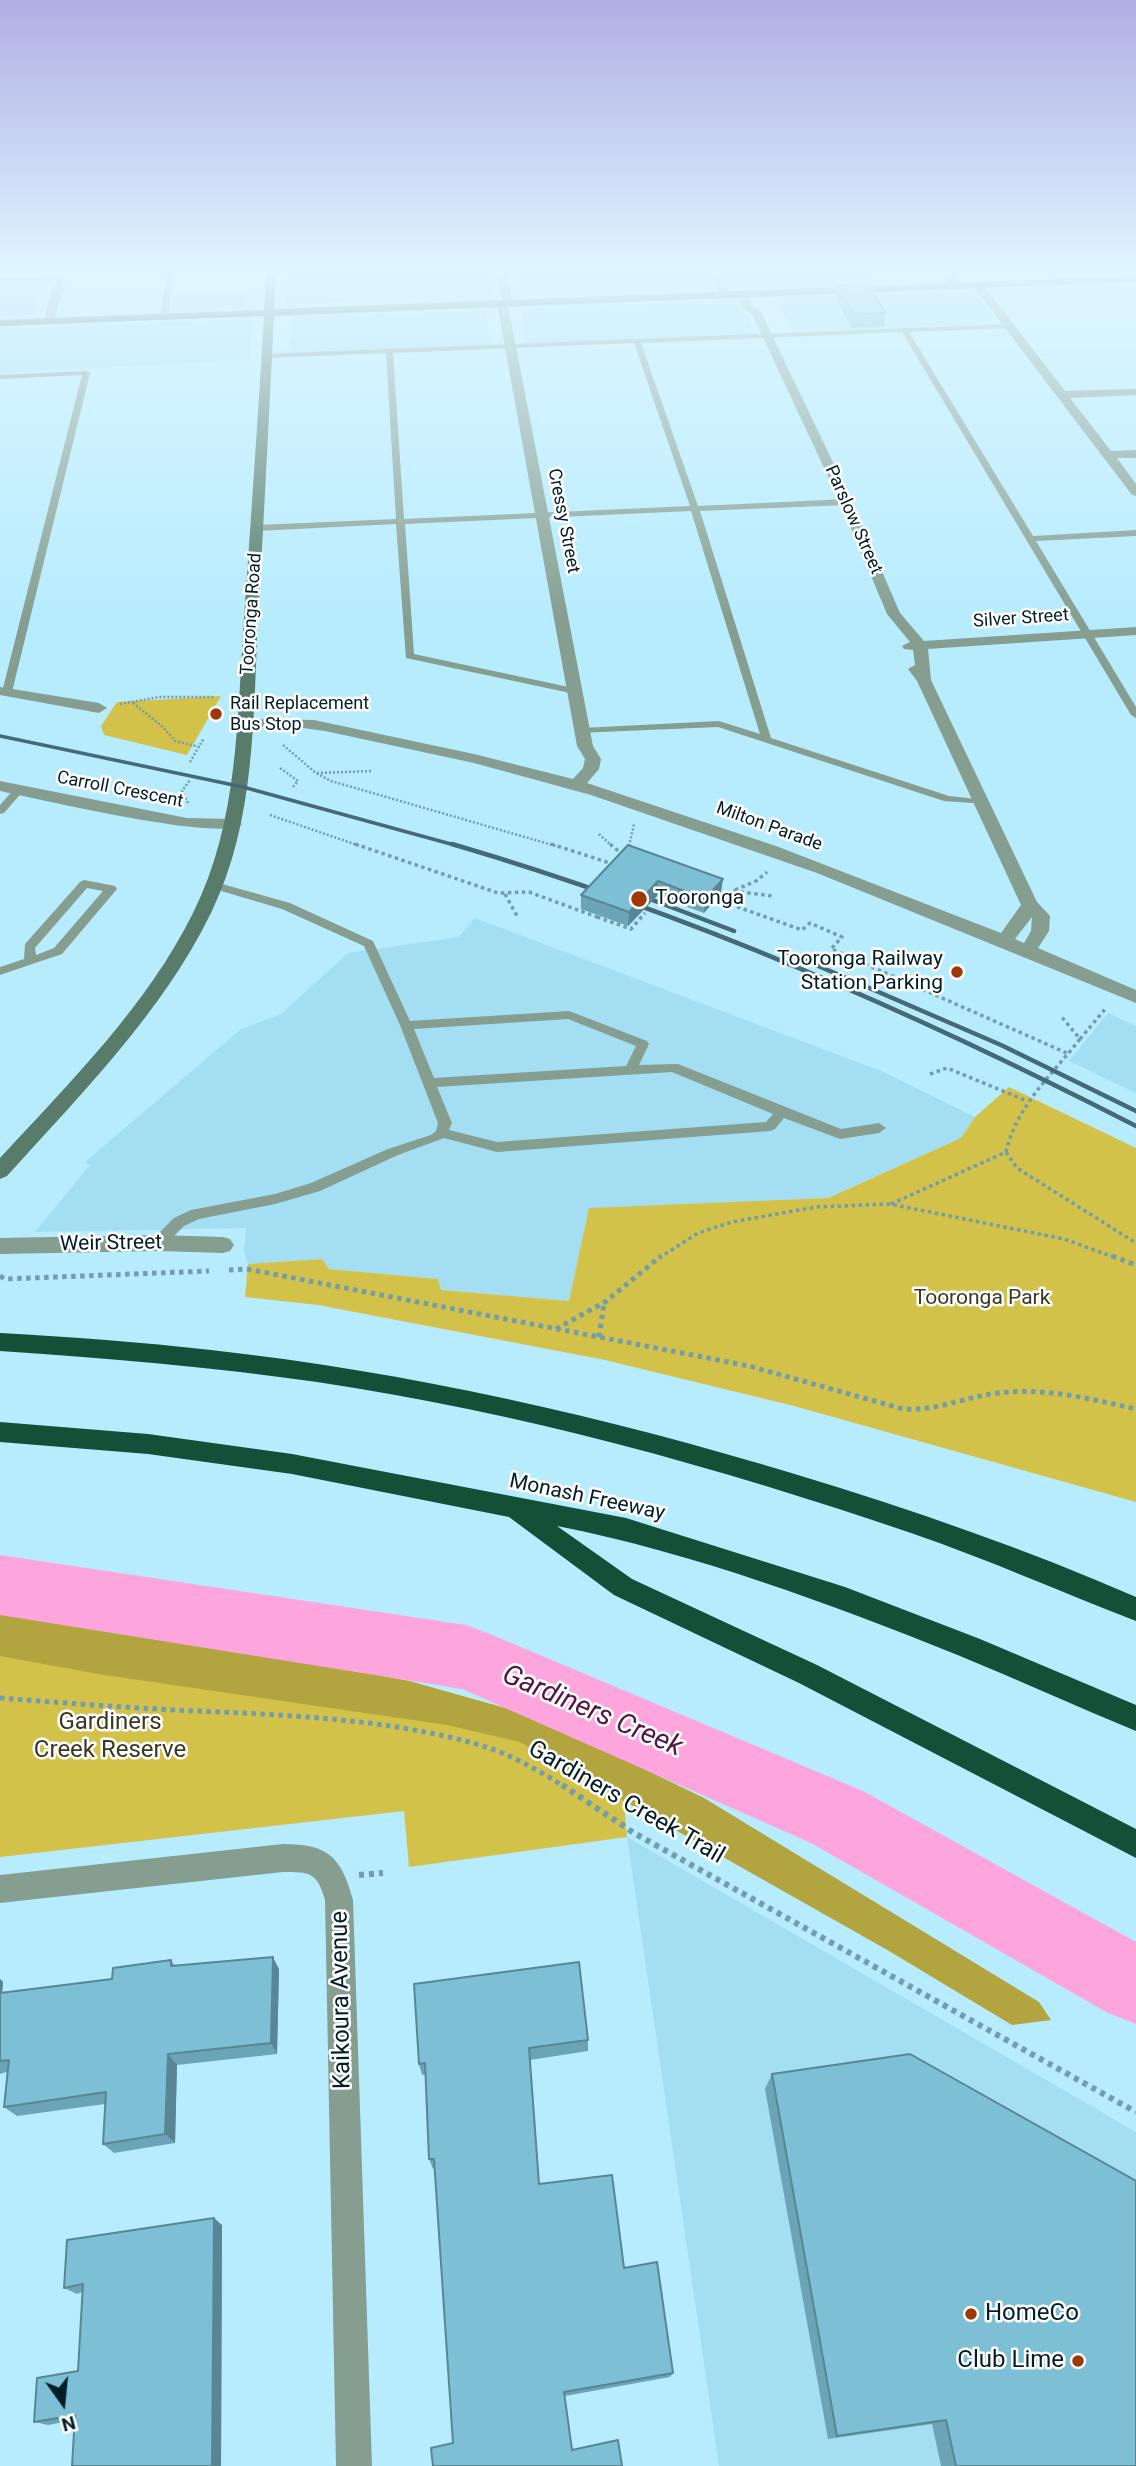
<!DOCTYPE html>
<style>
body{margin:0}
#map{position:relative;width:1136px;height:2466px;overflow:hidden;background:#b7ecfe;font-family:Roboto,sans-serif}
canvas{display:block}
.north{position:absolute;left:28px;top:2368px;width:70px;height:70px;-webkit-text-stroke:5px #fff;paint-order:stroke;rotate:165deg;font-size:19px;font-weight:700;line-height:28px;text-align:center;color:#031e27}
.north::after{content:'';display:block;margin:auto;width:24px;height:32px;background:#031e27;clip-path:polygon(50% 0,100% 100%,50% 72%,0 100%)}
</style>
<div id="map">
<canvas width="1136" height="2466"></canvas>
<div class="north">N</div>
</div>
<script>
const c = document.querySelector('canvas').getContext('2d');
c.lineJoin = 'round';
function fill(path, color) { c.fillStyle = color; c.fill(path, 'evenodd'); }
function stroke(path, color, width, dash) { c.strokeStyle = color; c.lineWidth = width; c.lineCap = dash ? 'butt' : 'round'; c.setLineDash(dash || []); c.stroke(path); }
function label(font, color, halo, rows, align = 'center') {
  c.font = font + ' Roboto,sans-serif'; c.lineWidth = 5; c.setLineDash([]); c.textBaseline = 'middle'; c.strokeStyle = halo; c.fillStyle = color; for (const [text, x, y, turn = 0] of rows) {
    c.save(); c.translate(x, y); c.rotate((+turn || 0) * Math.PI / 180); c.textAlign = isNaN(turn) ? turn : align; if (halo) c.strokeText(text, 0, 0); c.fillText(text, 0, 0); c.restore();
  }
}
const built = new Path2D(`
 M286,274H488L493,296L285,304Z
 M518,274H706L712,288L522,295Z
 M723,274H868L872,280L731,288Z
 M43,282L34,314L0,316V283Z
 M248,291L246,306L172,310L175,294Z
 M974,291L998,323L793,332L776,298Z
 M740,301L755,335L528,344L521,309Z
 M486,311L490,348L288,353L293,316Z
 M252,319L250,360L0,373V329Z
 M475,918L884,1072L975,1117L961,1138L827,1198L589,1209L569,1301L440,1290L438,1279L329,1269L321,1259L248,1264L244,1251L246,1228L35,1232L90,1165L85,1162L241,1029L281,1014L348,953L459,937Z
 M1108,1013L1136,1026V1093L1069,1061Z
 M627,1837L1136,2132V2466H719Z`);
const green = new Path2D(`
 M221,696L187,755L104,735L101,726L117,702Z
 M1009,1087L1136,1148V1502L794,1406L605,1360L318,1305L245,1297L248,1264L322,1259L329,1269L438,1279L441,1290L569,1301L589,1208L828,1198L961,1138L975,1117Z
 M0,1611L216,1644L409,1681L537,1717L620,1756L627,1837L409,1867L404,1811L0,1857Z`);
const forest = new Path2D(`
 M0,1611L216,1644L409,1681L537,1717L704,1798L1039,2002L1051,2020L1012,2025L889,1951L520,1742L447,1725L98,1674L0,1656Z`);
const river = new Path2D(`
 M0,1555L466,1625L490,1634L863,1791L1136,1942V2024L1108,2013L811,1843L462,1689L0,1615Z`);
const pathFar3 = new Path2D(`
 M133,703L163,727L175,741L200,747
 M120,704L159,697H215
 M283,745L316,773L331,781L556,846
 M190,762L204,738
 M280,768L298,781L293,787
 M317,773L373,771
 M188,803L182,791L190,780
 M270,815L360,846
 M599,834L612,846
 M629,846L634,824`);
const pathFar2 = new Path2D(`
 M355,844L498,893L529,892L597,917L599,915
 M551,844L616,865
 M610,844L622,854
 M629,844V849
 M735,890L756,881L767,872
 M505,894L517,916
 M720,895L733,891L773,896
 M719,896L735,906L802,930L810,923L842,937L831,949L1069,1054
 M597,917L631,929L645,913
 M1080,1039L1106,1008
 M930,1074L947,1068L1027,1101
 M1006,1152L1017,1168L1136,1243
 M891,1204L1006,1152C1017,1105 1051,1076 1080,1039L1061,1016
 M659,1258L698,1233L732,1222L816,1207L890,1204L1064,1239L1116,1258`);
const pathFar1 = new Path2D(`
 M1112,1256L1136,1265
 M229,1270L247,1269L749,1366L903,1409C937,1411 965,1397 998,1393C1044,1387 1091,1399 1136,1409
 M0,1276L5,1279L209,1271
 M556,1329L605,1302L661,1256
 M599,1337L604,1303
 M0,1698C65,1703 130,1708 196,1711C288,1715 390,1719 480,1745C510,1754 538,1770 565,1787`);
const path = new Path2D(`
 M562,1785L634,1833L1136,2112
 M359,1875L383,1873`);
const lane = new Path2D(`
 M167,274H173L168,316L164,318L160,316Z
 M62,277L60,280L0,282V278Z
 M1009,324L1012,328L909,332L1033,536L1136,530V536L1036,541L1136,707V718L1131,715L902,332L641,343L698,506L846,499L850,502L846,505L700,511L771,738L949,796L986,800V804L944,801L718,727L578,733L577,731L582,728L719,721L760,734L691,511L405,524L414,654L578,689L580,691L575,694L406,658L396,524L257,531L253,528L257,525L396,519L386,353L267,358H264V354ZM634,343L690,506L404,519L393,353Z
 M86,371L90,373L12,692L4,694L2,692L82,375L0,379V375Z
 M19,787L24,790L4,813L0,814V805L15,788Z
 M84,880L115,886L117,889L62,954L0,975V967L24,959L25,944L80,882ZM87,888L103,891L54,948L36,955L35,948Z
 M215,882L290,903L373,941L410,1021L569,1011L647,1041L649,1044L639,1065L678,1064L841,1129L879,1123L886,1128L879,1133L840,1139L784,1118L775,1129L770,1131L497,1152L444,1138L398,1155L320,1191L275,1204L199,1219L184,1226L163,1247H153L151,1243L153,1239L174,1218L191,1210L275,1194L311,1183L388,1149L431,1135L436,1131L438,1123L400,1025L364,946L282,909L211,888L209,886ZM568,1019L636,1046L626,1066L434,1078L414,1029ZM672,1072L773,1114L766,1122L497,1142L449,1130L452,1123L437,1087Z`);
const street = new Path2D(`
 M56,274H66L54,321L49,324L44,321Z
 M497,274H507L513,302L508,305L593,746L601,759L599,769L587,783L776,846L1001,933L1021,905L917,681L908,669L915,665L913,650L904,649L902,646L910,642L887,614L840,502L752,314L744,309L736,293L745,291L752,305L761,312L852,502L900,613L924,641L1136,627V635L928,649L931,680L1037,902L1050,916L1049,931L1038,948L1136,990V1003L817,873L591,795L474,763L325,731L296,727H239L236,724L239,721L244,719L314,720L474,754L573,779L583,768L585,759L577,746L497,303L502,300ZM1032,917L1031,931L1024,943L1015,939Z
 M711,274H721L730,294L729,296H721Z
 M942,274H952L961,285L952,287Z
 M973,282H981L1065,391L1136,389V395L1070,398L1111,451L1136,450V458H1117L1136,484V496L1132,495L973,286Z
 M0,687L99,703L107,708L99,713L0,695Z
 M0,781L187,818L234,819L242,824C224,843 34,798 0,791Z
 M158,1235L223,1237L230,1239L234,1245L230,1251L223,1253L158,1251L0,1254V1238Z
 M283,1844C329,1844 341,1857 353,1900L372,2466H336L325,1900C317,1872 310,1872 283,1872L0,1903V1875Z`);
const secondary = new Path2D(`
 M266,274H276L274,309L1136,276V282L274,316C269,416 264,517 258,617C253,717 256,821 211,913C162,1013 81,1094 7,1176L0,1179V1158C70,1082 147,1006 193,913C239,822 237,717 244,618C251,517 258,417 264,316L0,326V320L264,310Z`);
const highway = new Path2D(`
 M0,1333C71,1337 141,1342 211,1350C410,1372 607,1417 798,1475C913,1510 1026,1549 1136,1597V1621C1061,1592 987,1559 911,1533C718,1467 519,1412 317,1382C212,1367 106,1358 0,1351Z
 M0,1422L148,1434L292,1454L626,1518L845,1587L980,1639L1136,1705V1731C1077,1707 1019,1680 960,1656C831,1604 694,1553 557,1526L632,1579L817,1665L1136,1829V1858L799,1683L614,1595L509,1517L292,1474L148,1454L0,1442Z`);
const tram = new Path2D(`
 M0,325L1136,280`);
const railFar1 = new Path2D(`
 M0,736L243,787L458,846`);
const rail = new Path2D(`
 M452,844C691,914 915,1013 1136,1126
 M642,896L734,931
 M786,952L1001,1045L1136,1111`);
const wall = new Path2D(`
 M837,286L886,313L884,326L852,328L836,299Z
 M628,845L721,893L704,913L657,896L628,926L581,909V895Z
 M171,1960L175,1966L279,1969L277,2054L177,2065L175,2143L114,2153L103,2144L105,2104L17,2116L4,2107L7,2072L0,2074V1979L3,1982L2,1993L112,1979Z
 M588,2040V2051L530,2060L539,2184L624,2268L673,2373L670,2377L565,2396L572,2450L622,2466L453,2443L435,2168L433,2169L429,2159L426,2074L422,2075L419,2064Z
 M772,2074L1136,2466H941L932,2424L828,2439L765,2089Z
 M222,2225L221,2466H72L75,2420L48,2425L34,2422L78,2371L82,2292L77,2294L64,2288Z`);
const shadedWall = new Path2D(`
 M723,879L721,893L704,913L705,899Z
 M658,881L657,896L628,926L629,912Z
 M273,1957L279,1969L277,2054L271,2043Z
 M0,1979L3,1982L1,2006L0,2005Z
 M168,2054L177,2065L175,2143L165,2134Z
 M214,2218L222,2225L221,2466H212Z`);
const building = new Path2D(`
 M868,285L886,313L854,314L837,286Z
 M628,845L723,879L705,899L658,881L629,912L581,895Z
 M273,1957L271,2043L168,2054L165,2134L103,2144L106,2092L4,2107L9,2060L0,2061V1993L112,1979L113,1968L171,1960V1966Z
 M579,1962L588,2040L529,2048L539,2184L612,2175L624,2268L657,2262L673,2373L564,2392L572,2450L618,2440L622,2466H433L431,2448L453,2443L434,2159H429L425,2063L419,2064L414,1984Z
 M910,2054L1136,2181V2466H956L946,2420L837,2436L772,2074Z
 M214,2218L212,2466H72L75,2415L34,2422L37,2378L78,2371L83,2284L64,2288L67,2240Z`);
const markers = [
 [216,714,7,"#9d3905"],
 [639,899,9,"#9d3905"],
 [957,972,7,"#9d3905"],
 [971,2314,7,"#9d3905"],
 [1078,2361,7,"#9d3905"]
];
const farStreetnames = [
 ["Parslow Street",853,520,66],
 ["Cressy Street",563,521,79],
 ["Tooronga Road",252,614,-86],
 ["Silver Street",1021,619,-4],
 ["Carroll Crescent",120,790,11],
 ["Milton Parade",769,827,20]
];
const farPoinames = [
 ["Rail Replacement",230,704],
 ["Bus Stop",230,725]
];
const poiNames = [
 ["Tooronga",655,899],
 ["Tooronga Railway",943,960,"right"],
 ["Station Parking",943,984,"right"]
];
const streetNames = [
 ["Weir Street",111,1244,-1],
 ["Monash Freeway",587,1498,12]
];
const parkNames = [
 ["Tooronga Park",982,1299]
];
const nearParknames = [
 ["Gardiners",110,1723],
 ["Creek Reserve",110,1751]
];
const nearStreetnames = [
 ["Gardiners Creek Trail",626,1803,30],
 ["Kaikoura Avenue",342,2000,-91]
];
const nearPoinames = [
 ["HomeCo",985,2314],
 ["Club Lime",1064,2361,"right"]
];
const nearWaternames = [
 ["Gardiners Creek",592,1712,23]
];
fill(built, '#a3def3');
fill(green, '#d3c24a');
fill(forest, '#b2a43e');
fill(river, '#fda6de');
stroke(pathFar3, '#729dac', 2.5, [2, 2]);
stroke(pathFar2, '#729dac', 3.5, [3.5, 3.5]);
stroke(pathFar1, '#729dac', 5, [4.5, 4.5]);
stroke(path, '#729dac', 6, [5, 5]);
fill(lane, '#859e90');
fill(street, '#859e90');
fill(secondary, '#587c69');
fill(highway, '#145037');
stroke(tram, '#456a76', 2);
stroke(railFar1, '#456a76', 3.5);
stroke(rail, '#456a76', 4.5);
fill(wall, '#6ca4b7');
fill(shadedWall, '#588695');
fill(building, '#7dbfd5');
stroke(building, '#588695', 2);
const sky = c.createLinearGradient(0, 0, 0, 619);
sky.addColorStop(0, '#b0aee4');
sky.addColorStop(0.44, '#dff6ff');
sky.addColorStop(1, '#dff6ff00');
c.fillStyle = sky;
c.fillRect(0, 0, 1136, 619);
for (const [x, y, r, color] of markers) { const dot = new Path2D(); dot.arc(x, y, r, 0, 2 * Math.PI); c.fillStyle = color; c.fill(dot); stroke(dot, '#fff', 2.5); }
label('18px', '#031e27', '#fff', farStreetnames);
label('18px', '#031e27', '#fff', farPoinames, 'left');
label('21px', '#031e27', '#fff', poiNames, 'left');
label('21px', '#031e27', '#fff', streetNames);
label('21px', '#3b3821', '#fff', parkNames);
label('24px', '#3b3821', '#fff', nearParknames);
label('24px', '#031e27', '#fff', nearStreetnames);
label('24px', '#031e27', '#fff', nearPoinames, 'left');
label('italic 28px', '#561543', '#fff', nearWaternames);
</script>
